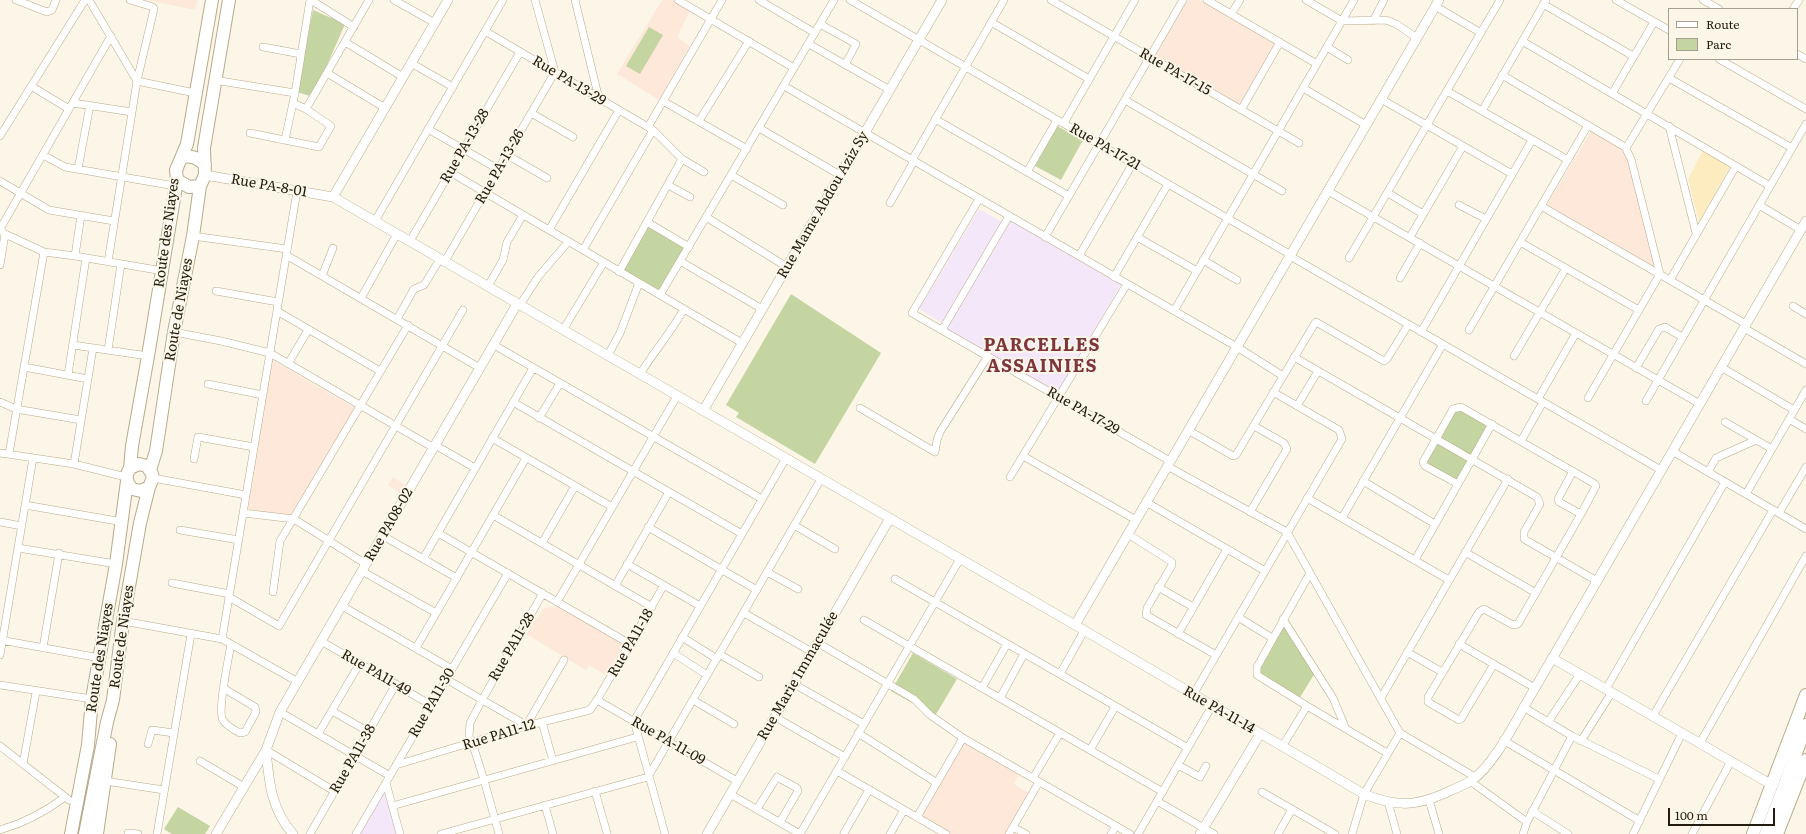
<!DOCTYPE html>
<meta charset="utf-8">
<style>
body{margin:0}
#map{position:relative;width:1806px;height:834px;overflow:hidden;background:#fcf6e8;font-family:Literata,serif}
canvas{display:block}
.legend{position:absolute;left:1668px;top:8px;width:130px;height:52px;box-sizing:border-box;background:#fcf6e8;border:1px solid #a59f91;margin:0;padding:5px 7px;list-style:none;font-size:12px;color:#221c0f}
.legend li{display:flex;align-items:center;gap:8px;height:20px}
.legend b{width:20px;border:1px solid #a59f91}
.scale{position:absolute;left:1668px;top:808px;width:107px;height:18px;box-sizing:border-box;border:2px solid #221c0f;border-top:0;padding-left:5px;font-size:12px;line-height:14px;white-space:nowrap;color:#221c0f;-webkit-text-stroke:3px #fcf6e8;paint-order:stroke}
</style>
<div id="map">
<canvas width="1806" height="834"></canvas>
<ul class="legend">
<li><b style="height:5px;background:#fff"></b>Route</li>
<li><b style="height:11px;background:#c4d5a1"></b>Parc</li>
</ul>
<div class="scale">100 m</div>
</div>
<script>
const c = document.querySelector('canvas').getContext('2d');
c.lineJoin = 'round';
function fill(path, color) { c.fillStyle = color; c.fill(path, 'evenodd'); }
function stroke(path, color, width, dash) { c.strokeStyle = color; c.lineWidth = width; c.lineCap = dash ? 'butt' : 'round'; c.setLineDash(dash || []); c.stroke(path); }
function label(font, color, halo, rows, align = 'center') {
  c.font = font + ' Literata,serif'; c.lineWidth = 4; c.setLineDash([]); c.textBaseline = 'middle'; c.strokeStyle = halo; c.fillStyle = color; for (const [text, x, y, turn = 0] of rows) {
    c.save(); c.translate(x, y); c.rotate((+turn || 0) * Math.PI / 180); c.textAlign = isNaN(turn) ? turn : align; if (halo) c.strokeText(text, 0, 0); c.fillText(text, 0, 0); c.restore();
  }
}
const commercial = new Path2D(`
 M979,209L1002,222L942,323L919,309Z
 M1011,220L1121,285L1057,394L945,329Z
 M384,791L397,834H360Z`);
const built = new Path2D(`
 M1703,150L1731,165L1699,222L1688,179Z`);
const education = new Path2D(`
 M147,0H197L195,10Z
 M662,0H673L690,11L677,37L690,46L659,100L617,74Z
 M1187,0H1200L1275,44L1240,105L1155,55Z
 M1591,131L1622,150L1627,157L1655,267L1547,205Z
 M272,360L355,408L291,516L248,511Z
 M393,477L407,486L401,494L388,485Z
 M559,606L624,643L606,675L589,665L586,670L526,634L544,608Z
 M964,742L1019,774L1014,784L1029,793L1005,834H950L920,817Z`);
const green = new Path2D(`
 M313,10L345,24L313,97L297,92Z
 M649,27L663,35L640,74L626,66Z
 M1057,126L1083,140L1061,180L1035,166Z
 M648,225L687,247L661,291L623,269Z
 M791,294L881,353L815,464L736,417L739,413L726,405Z
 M1457,407L1489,426L1455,485L1423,466Z
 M1284,625L1315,673L1299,699L1258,673Z
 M913,653L957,679L935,716L891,691Z
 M178,807L210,826L205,834H172L164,829Z`);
const minor = new Path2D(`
 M16,0L47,12L52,10L56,0
 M89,0L137,81L195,93
 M311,0L354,27
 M394,0L435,23
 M575,0L599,99
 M678,0L794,68
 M759,0L815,33
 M850,0L1291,255
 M1051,0L1299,143
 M1207,0L1317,64
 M1306,0L1342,21L1386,20L1396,24L1417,38
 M1616,0L1669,30
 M1703,0L1719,9
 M1543,4L1633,56
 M1435,6L1481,33
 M1793,9L1799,0
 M1231,14L1240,0
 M1373,21L1384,0
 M991,22L1089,79
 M820,24L856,44L845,65
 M485,31L653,130L682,159L704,172
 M1522,41L1770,186
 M345,42L403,77
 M809,44L890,90
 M263,47L301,54
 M1327,47L1348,60
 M1797,54L1806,59
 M1719,59L1806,109
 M411,63L453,87
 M327,73L385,108
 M1502,75L1625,147L1631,159L1660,274L1588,398
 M1669,78L1792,148
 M214,80L295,93
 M31,86L69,109
 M784,86L1237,347L1283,376
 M1303,88L1366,125
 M1447,91L1568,160
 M1613,92L1654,22
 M1381,99L1512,174
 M1125,100L1282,191
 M663,101L747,149
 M73,103L132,112
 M306,109L369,0
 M1241,110L1280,42
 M1482,111L1546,0
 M531,113L573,137
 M935,119L1069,196
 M699,121L749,41
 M1064,123L1135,0
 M1669,126L1696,233
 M648,127L722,0
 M759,128L840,175
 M428,129L498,169
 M250,133L319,147L331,126L306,109L293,103
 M0,136L85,0
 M285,140L295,93L310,0
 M1626,148L1680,59
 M43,155L65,167L175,186
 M507,155L547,178
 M912,160L1004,0
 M78,169L90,105
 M450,172L742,343
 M1027,172L1057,120
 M731,175L783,205
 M0,181L49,210L114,221
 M668,185L690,197
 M1328,191L1700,404
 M1388,193L1423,214
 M979,199L912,313L1170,461
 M890,203L914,161
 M1459,205L1486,219
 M1759,205L1801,230
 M1541,206L1746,324
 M706,217L787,267
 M375,221L503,0
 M647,222L689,247
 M0,229L111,36
 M549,230L619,110
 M5,234L44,252L75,256L163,271
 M193,236L287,249
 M1045,237L1183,0
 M1137,237L1197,271
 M1410,237L1463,146
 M410,241L520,52
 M1520,242L1639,310
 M583,250L653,130
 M286,255L480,368
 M75,256L81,215
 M1079,256L1133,163
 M1290,256L1661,470
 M1349,258L1500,0
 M1203,260L1237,280
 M445,261L555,72L535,0
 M680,261L762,309
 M108,262L137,81L154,9L153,7L130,0
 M0,265L5,234L2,231
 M619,272L682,159
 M322,276L333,248
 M1114,277L1168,184
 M1400,278L1420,243
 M1670,280L1736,166
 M488,286L503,260L507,242L523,215
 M216,291L278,302
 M660,295L834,0
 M361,298L397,234
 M520,305L538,277L568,242
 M1793,306L1806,314
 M277,311L380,371
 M1174,311L1354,0
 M397,319L414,289L424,285L440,259
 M1744,328L1806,364
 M563,330L604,262
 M942,330L1009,216
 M1469,330L1588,125
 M174,332L221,341L270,353L434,448
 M1421,332L1532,140
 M73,345L148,356
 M494,345L762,499
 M108,350L121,264
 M608,355L620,333L639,283
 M1514,356L1566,268
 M1294,357L1537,497L1540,504L1524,532V539L1597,581
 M288,364L308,330
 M24,367L88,379
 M1721,367L1794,410
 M1636,368L1659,329L1665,327L1682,337
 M640,374C654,352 671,332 684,309
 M68,375L86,258
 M208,384L263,395
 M1538,399L1576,333
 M1646,401L1806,124
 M0,402L16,409L81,420
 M513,402L742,534
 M1297,406L1318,371
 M860,408L935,452L937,440L940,432L988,356
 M539,418L560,383
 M1789,419L1806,429
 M1725,422L1772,449
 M1188,430L1233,456L1236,455L1315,323L1316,322L1384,361L1387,359L1408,325
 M492,438L612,507
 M1521,441L1543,402
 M435,445L475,468
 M1672,451L1806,529
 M0,453L74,464L126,477
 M9,454L44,252
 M1023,456L1136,520
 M194,459L198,437L254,447
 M74,464L93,348
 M1167,466L1287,532L1400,733L1475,777
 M1573,471L1558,499L1559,502L1581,514
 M1708,472L1716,458L1756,440
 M1010,477L1127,284
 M153,478L246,495
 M1363,481L1435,524
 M1458,484L1425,466L1423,462L1453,409L1461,407L1595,484L1596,486L1581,514L1518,624L1513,625L1484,609L1479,612L1428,697V702L1459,720L1461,719L1494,664
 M1746,494L1806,390
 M1307,498L1449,580
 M1146,502L1265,571
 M25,505L123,522
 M1250,512L1287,449L1284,443L1254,426
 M243,513L294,519L366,564
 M1779,513L1806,467
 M493,515L652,607
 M1342,518L1443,344
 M0,522L22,526
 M794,525L835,549
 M648,527L757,590
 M180,530L239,540
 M438,533L630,644
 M1128,534L1172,562V565L1147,608L1146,615L1216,655
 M383,536L457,578
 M542,543L575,486
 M18,548L116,564
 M1465,552L1536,593
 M423,559L533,368
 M1415,560L1492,424
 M627,564L700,606
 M362,571L436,613
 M767,572L798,589
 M1310,573L1257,667V675L1307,706L1387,753
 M895,579L1188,748
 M172,583L230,594
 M615,586L669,492
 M1158,587L1193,607
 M273,592L280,541L408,325
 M229,597L279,626L463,310
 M557,602L677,396
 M342,606L452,669
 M744,613L812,652
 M1238,617L1272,638
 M1283,619L1333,698L1346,729
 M864,620L1163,792
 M123,621L222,639L298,682
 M1178,634L1227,549
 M682,637L717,659
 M222,639L297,191
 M0,640L100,658
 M321,641L431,705
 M818,643L914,699L930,715L963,738L1130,834
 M1459,644L1535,688
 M43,648L59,553
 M416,648L526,458
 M1407,652L1442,672
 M673,653L707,675
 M719,654L759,677
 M0,655L33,458
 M1060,674L1084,631
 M446,679L526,725
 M794,684L864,724
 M0,685L92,699
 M223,688L255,707L256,712L245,732L240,733C235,730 226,726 223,720C217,712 229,656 231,644
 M982,688L1007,644
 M1606,689L1725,482
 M1193,695L1342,439L1339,430L1273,392
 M1000,698L1024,654
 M1381,698L1508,479
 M597,700L737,781
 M693,700L734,724
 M1523,707L1572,736L1659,779
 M332,711L369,732
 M280,712L390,776
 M1653,716L1773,510
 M775,717L845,757
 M542,722L553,761
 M1548,722L1580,674
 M526,726L564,660
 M858,733L937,783
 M318,734L360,663
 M1503,740L1640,821
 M1581,741L1612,692
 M1700,743L1806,556
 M148,744L152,730L174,733
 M0,746L69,800
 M1282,747L1307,706
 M266,750L334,791
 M1090,750L1115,707
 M200,761L244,787
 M23,764L36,692
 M396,765L526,726L590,710L597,700L664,585
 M1178,765L1200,777L1206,766
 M837,771L946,834
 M1033,778L1060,733
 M105,781L164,790
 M1470,781L1527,822
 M386,783L400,834
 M595,791L607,833
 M1262,792L1335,834
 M730,794L800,834L960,559
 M1429,800L1439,834
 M1157,801L1214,834
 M1388,802L1397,834
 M545,805L553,834
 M392,806L637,737
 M757,809L777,777L797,788L798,791L780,822
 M1532,811L1568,834
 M917,817L963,738
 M1013,827L1026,834
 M0,830C24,823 45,812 65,797
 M128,833L138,834
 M844,833L869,790
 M157,834L191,634
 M310,834L396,684
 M356,834L508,573
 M441,834L648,777L821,479
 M499,834L484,780L472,742L469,737L470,723L482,700L543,593
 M665,834L634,721L786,458
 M890,834L904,810
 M1009,834L1039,782
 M1111,834L1116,826
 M1138,834L1212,706
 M1278,834L1292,809
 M1352,834L1364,794L1400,733
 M1523,834L1527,822L1572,736
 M1633,834L1682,733
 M1692,834L1731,761`);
const tertiary = new Path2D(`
 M205,175L333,197L1075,625L1364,794C1393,806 1414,807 1443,794C1452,790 1462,786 1471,781C1496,764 1519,714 1535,688L1806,221
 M333,197L448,0
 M703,411L942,0
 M1075,625L1439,0
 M1552,658L1772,785
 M266,750C269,782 271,809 293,834
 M216,834L266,750L280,712L517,304
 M707,834L890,518
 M1200,834L1260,734`);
const primary = new Path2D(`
 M182,157C192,155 198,158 205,165
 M177,180L189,187L200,186
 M130,468L132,446L148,356L177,180L176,170L187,144L212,0
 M150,470L156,451L174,332L193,236L200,186L205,175L204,148L229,0
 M71,834L88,745L92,699L116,564L127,481
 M85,834L107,722L113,700L123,621L140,523L149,487L153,478L152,474L147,466L139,464L130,468C125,476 126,482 132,489L141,491L149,487
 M97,834L110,744
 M1753,834L1806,695`);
const trunk = new Path2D(`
 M1766,834L1784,787L1806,725
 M1777,834L1806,760`);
const streetNames = [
 ["Rue PA-17-15",1175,72,30],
 ["Rue PA-13-29",569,81,31],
 ["Rue PA-13-28",465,146,-60],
 ["Rue PA-17-21",1105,147,30],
 ["Rue PA-13-26",500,167,-60],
 ["Rue PA-8-01",269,186,10],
 ["Rue Mame Abdou Aziz Sy",823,205,-60],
 ["Route des Niayes",167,233,-82],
 ["Route de Niayes",179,310,-80],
 ["Rue PA-17-29",1083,411,30],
 ["Rue PA08-02",389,525,-60],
 ["Route de Niayes",122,637,-82],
 ["Rue PA11-18",631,643,-60],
 ["Rue PA11-28",512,647,-60],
 ["Route des Niayes",100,658,-81],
 ["Rue PA11-49",376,673,30],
 ["Rue Marie Immaculée",798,676,-60],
 ["Rue PA11-30",432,703,-60],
 ["Rue PA-11-14",1219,710,30],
 ["Rue PA11-12",499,735,-17],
 ["Rue PA-11-09",668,741,30],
 ["Rue PA11-38",353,759,-60]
];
const districtNames = [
 ["PARCELLES",1042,346],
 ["ASSAINIES",1042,367]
];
fill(commercial, '#f5e7fa');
fill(built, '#feecc1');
fill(education, '#fde8da');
fill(green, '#c4d5a1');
stroke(minor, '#b9ab8a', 8);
stroke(tertiary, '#b9ab8a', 10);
stroke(primary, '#b9ab8a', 14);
stroke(trunk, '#b9ab8a', 14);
stroke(minor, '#fff', 7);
stroke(tertiary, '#fff', 9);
stroke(primary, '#fff', 12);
stroke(trunk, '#fff', 12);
label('14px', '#221c0f', '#fcf6e8', streetNames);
c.letterSpacing = '1px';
label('bold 18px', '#7e363c', '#fcf6e8', districtNames);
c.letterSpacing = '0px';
</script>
